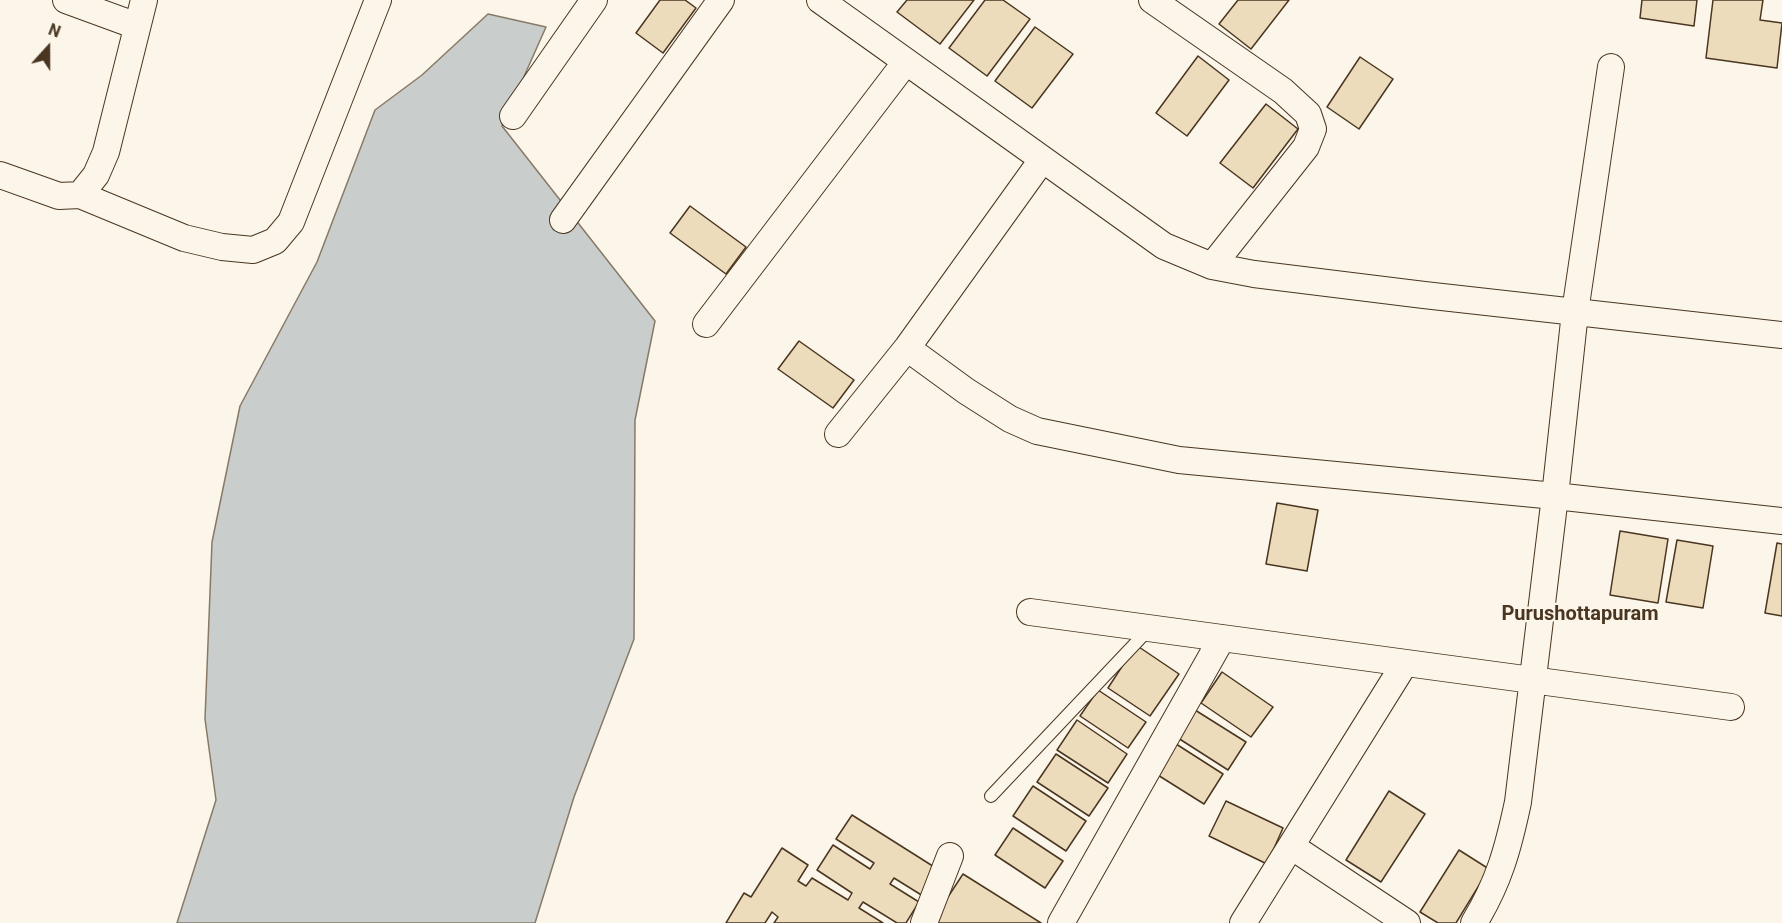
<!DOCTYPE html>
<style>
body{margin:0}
#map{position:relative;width:1782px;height:923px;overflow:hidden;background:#fbf6e9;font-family:Roboto,sans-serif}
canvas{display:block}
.north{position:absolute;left:18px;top:18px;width:60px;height:60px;-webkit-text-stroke:4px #fbf6e9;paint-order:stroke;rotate:21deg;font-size:16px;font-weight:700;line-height:24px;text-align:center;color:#4a3520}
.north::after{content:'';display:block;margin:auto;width:21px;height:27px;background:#4a3520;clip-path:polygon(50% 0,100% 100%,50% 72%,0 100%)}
</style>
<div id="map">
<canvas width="1782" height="923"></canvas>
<div class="north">N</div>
</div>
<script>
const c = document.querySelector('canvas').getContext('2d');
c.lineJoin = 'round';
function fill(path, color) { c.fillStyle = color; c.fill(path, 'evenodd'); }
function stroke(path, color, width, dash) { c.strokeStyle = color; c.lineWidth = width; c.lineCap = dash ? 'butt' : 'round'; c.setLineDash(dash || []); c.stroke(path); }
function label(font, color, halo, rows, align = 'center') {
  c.font = font + ' Roboto,sans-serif'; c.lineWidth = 4.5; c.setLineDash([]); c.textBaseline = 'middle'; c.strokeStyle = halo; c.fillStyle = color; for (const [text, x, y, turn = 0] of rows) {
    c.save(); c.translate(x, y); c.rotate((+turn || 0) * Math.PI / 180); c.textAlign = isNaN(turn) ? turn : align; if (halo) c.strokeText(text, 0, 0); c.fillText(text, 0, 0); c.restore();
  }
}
const water = new Path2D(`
 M488,14L546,27L502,126L655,321L635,420L634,639L574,797L535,923H177L216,800L205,719L212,542L240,406L317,262L375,110L422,75Z`);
const building = new Path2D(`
 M660,0H685L696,8L663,53L636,33Z
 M907,0H974L940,44L897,12Z
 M985,0H1003L1030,19L987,76L949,48Z
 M1238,0H1289L1251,49L1219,24Z
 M1642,0H1697L1694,26L1640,18Z
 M1713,0H1763L1760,20L1782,23L1777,68L1706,58Z
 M1035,27L1073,54L1032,108L995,81Z
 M1198,56L1229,80L1187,136L1156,113Z
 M1360,57L1393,79L1359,129L1327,107Z
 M1266,104L1298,129L1253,188L1220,163Z
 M690,206L746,247L726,274L670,233Z
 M799,341L854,380L833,408L778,369Z
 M1277,503L1318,510L1307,571L1266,564Z
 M1620,531L1668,539L1658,603L1610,595Z
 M1677,540L1713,546L1703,608L1666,602Z
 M1777,543L1782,544V616L1765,613Z
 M1136,645L1179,674L1150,716L1108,688Z
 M1222,672L1273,707L1251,737L1201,703Z
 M1098,690L1146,722L1128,748L1080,716Z
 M1195,710L1246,742L1228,770L1178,738Z
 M1077,720L1127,754L1108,783L1057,750Z
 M1173,742L1223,774L1204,804L1153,772Z
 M1056,754L1108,788L1089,816L1037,782Z
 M1033,786L1086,821L1066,851L1013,816Z
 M1389,791L1425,814L1381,882L1346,860Z
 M1226,801L1283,828L1267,864L1209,836Z
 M852,815L939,870L923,896L894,878L890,884L919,902L906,923H897L863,902L859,908L883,923H774L778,917L772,912L765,923H726L744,893L751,897L782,848L808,865L798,881L806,886L812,878L848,900L852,893L817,870L833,845L870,869L874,863L836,839Z
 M1013,828L1063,861L1045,888L995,855Z
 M1459,850L1489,869L1456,923H1438L1420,912Z
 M963,874L1041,923H931Z`);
const service = new Path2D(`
 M991,796L1149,629`);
const minor = new Path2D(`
 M66,0L137,26
 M820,0L1164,246L1212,266L1254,274L1424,295L1782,335
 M1152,0L1283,91L1308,114L1313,129L1306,147L1212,266
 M513,116L594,0
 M0,175L59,196L80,195L184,238L222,247L253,250L275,241L291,222L378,0
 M80,195L96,175L106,152L144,0
 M563,220L721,0
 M706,324L905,63
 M907,348L966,391L1010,419L1037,431L1179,460L1555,496L1782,521
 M838,434L907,348L1042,160
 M1030,612L1731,707
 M1291,846L1407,923
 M924,923L950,856
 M1061,923L1222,638
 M1243,923L1405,663
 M1474,923C1499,882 1508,849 1518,802L1555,496L1575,312L1611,67`);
const neighbourhoodNames = [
 ["Purushottapuram",1580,615]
];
fill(water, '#c9cecd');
stroke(water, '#887966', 1.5);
fill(building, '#ecdcbc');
stroke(building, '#4a3520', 1.5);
stroke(service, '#4a3520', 14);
stroke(minor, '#4a3520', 28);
stroke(service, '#fbf6e9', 12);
stroke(minor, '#fbf6e9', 26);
label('bold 20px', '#4a3520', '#fbf6e9', neighbourhoodNames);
</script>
